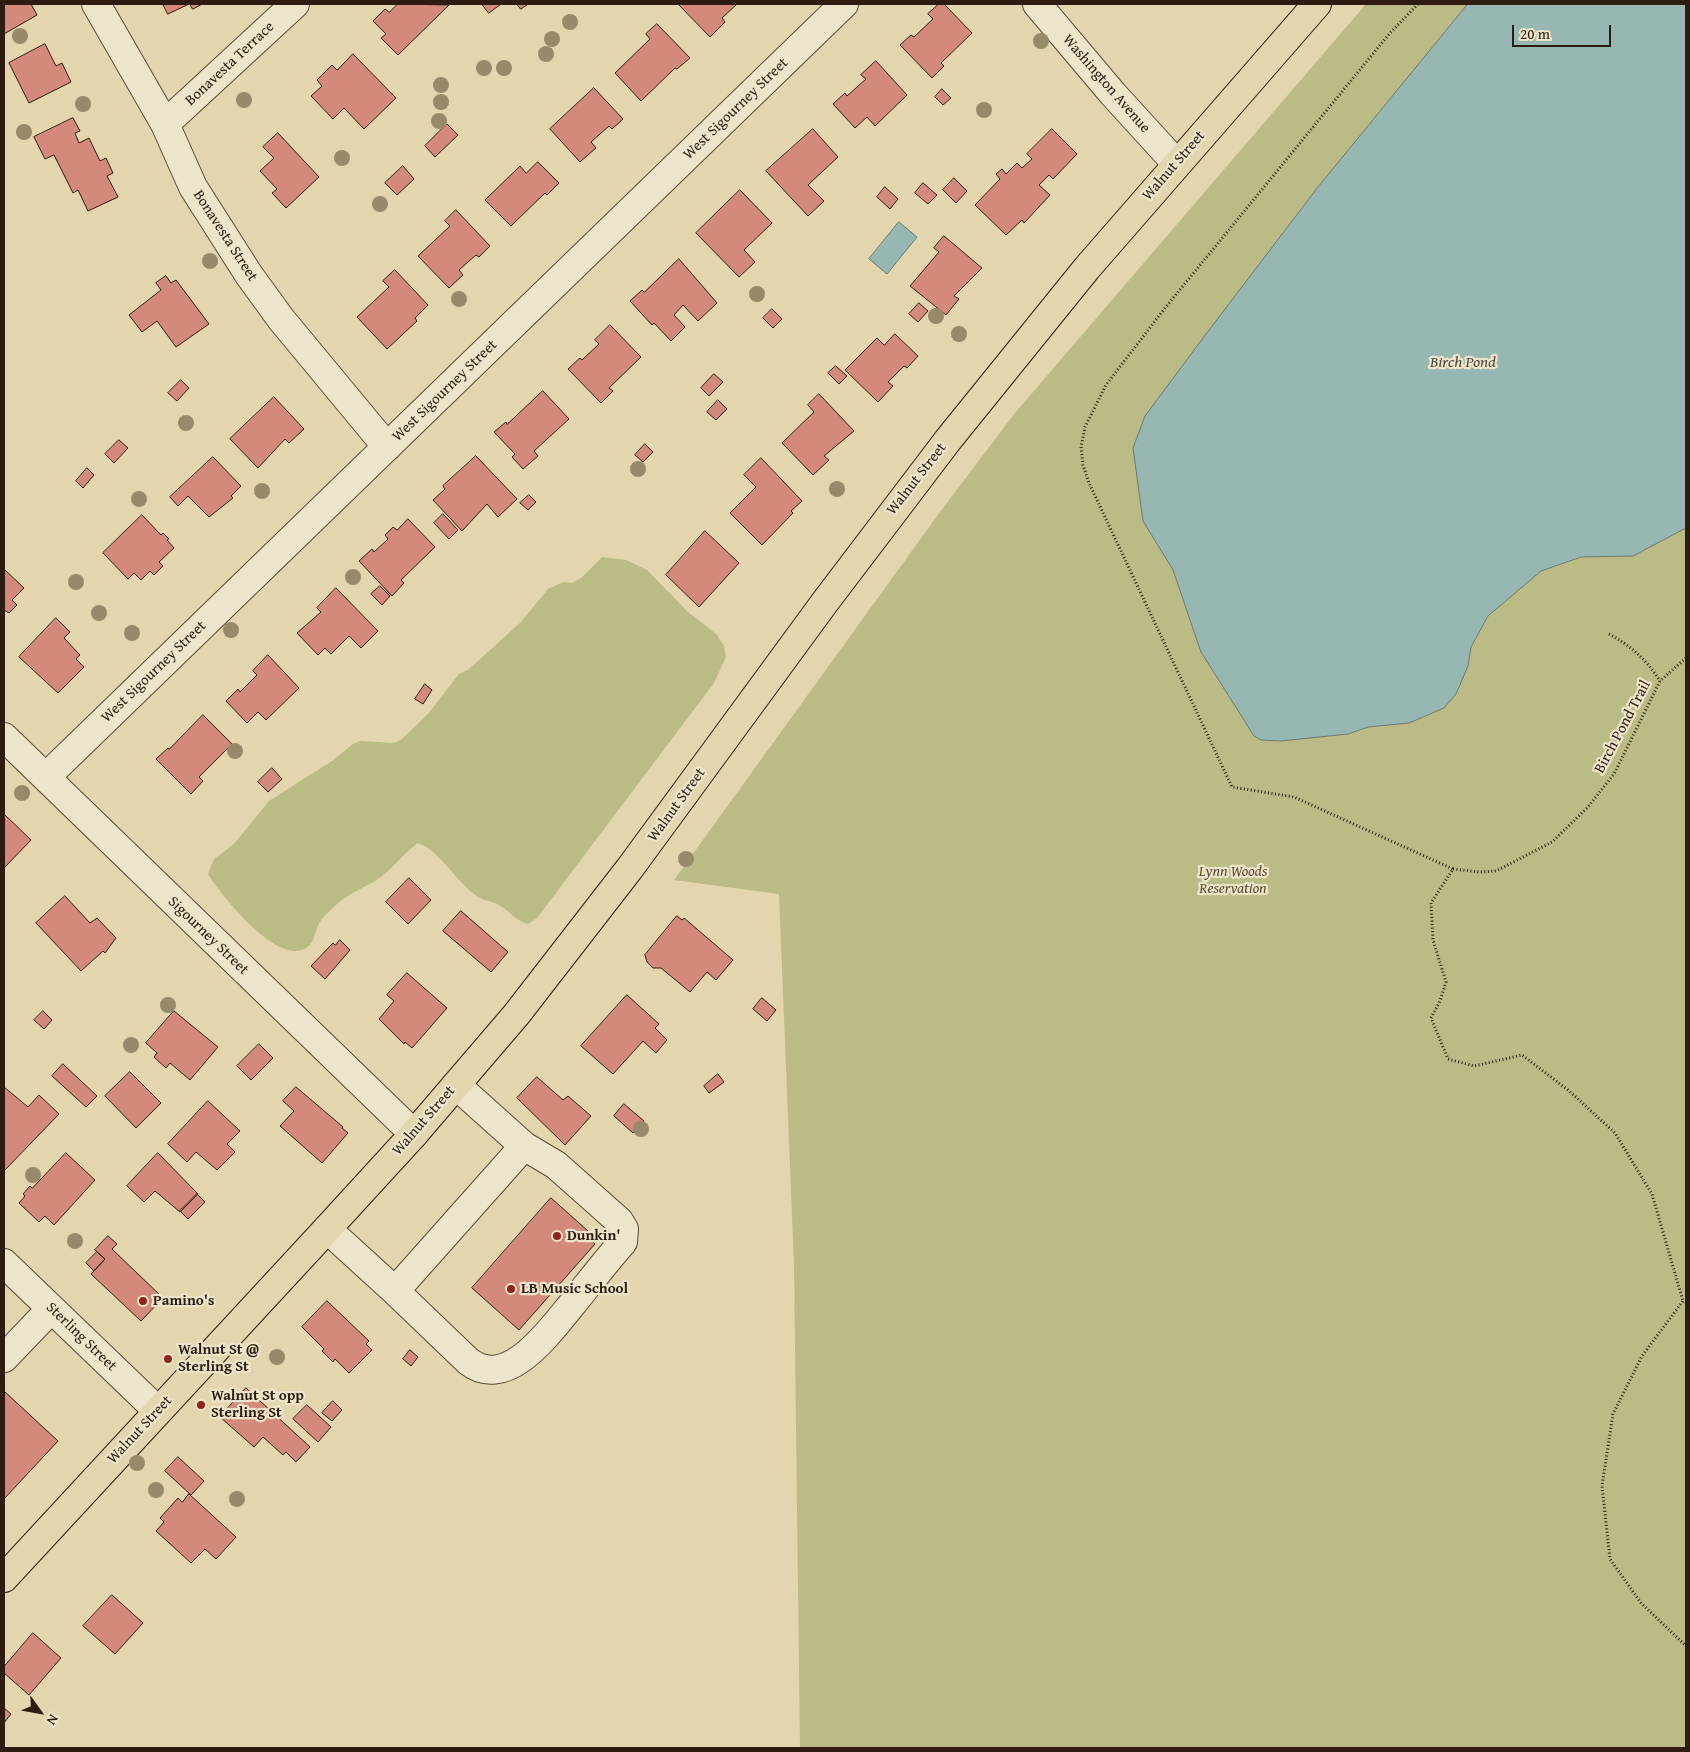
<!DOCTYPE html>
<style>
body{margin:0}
#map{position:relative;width:1690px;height:1752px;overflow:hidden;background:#e3d5ae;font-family:"Gentium Book Plus",serif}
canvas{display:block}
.frame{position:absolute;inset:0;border:5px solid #2e1c12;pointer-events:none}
.north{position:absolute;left:15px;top:1687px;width:50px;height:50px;-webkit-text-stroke:4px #ede4ca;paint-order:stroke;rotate:122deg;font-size:14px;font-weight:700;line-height:20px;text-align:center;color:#2e1c12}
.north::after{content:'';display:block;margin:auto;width:18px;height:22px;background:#2e1c12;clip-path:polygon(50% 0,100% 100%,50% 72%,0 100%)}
.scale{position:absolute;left:1512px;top:25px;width:99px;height:22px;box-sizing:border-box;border:2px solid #2e1c12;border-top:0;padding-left:6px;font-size:15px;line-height:18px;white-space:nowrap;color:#2e1c12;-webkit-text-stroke:4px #ede4ca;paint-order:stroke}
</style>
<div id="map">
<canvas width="1690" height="1752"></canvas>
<div class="frame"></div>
<div class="north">N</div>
<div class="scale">20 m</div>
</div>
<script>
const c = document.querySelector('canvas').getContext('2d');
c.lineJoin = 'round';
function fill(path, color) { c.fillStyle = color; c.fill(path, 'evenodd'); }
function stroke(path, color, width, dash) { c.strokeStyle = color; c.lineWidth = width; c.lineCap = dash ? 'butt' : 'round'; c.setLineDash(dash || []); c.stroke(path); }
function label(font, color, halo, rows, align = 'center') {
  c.font = font + ' "Gentium Book Plus",serif'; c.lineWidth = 4.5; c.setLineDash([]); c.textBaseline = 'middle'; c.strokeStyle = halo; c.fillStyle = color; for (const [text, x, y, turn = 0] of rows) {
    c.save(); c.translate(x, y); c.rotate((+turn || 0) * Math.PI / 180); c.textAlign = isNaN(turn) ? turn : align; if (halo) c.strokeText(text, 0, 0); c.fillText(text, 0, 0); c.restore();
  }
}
const green = new Path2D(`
 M1366,4H1686V1748H800L794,1265L779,894L674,880L940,512L1015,413Z
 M602,557L626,560L647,570L688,612L716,634L724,646L726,657L714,683L537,918L528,924C514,920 511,912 499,905C493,901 484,901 478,897C458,884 438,849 418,843C404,853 394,867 381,877C367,887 348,893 336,905C331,910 323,916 320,922C314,931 316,942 306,948C277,966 221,895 208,874L214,859L234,844L269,801L332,761L353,744L360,741L394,743L402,739L428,714L459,674L468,670L521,622L548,589L563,582L572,583L581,578Z`);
const water = new Path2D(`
 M1468,4H1686V528L1633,556L1581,557L1541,571L1488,616L1471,647L1468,666L1456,694L1444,708L1409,723L1368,727L1348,734L1281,741L1261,740L1254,736L1201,652L1173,570L1143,521L1133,448L1145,416L1203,338L1318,187Z
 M899,222L917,237L887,274L869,259Z`);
const building = new Path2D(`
 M4,4H31L37,15L4,34Z
 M163,4H189L168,14Z
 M190,4H202L193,9Z
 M398,4L449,5L398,55L381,38L386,34L373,21L385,9L389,12Z
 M482,4H501L489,13Z
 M517,4H528L521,9Z
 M681,4H737L722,18L725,22L710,37L679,5Z
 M939,4H944L972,33L941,63L944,66L932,78L900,45L911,35L914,37L933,19L928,14Z
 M657,24L690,58L677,69L675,68L641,101L615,73L650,39L646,34Z
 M45,44L56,66L62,63L71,82L29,103L9,63Z
 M353,54L396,98L364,129L344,108L333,119L311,96L322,86L317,80L332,65L337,70Z
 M876,61L907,95L875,126L867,117L855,128L833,104L845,93L847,96L866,79L861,75Z
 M594,88L623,119L612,129L609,126L591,142L596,148L580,162L550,129Z
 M942,89L951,98L943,105L935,97Z
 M73,118L80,131L75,133L79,143L89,138L100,161L106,158L113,173L107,176L118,197L88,211L78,190L73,193L54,155L45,159L34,137Z
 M447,124L458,135L435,157L425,146Z
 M813,129L838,157L808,185L824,201L808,216L766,171Z
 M1052,129L1077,154L1053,179L1049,175L1039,185L1050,195L1024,223L1022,220L1006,235L975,205L1000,179L996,174L1002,169L1006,174L1017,163L1022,168L1032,159L1027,154Z
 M278,133L319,177L286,208L272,193L277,189L260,171L274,158L263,147Z
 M538,162L559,183L547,195L545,193L511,226L485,200L520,166L526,173Z
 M403,166L414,179L397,195L385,183Z
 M954,178L967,191L956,203L943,190Z
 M923,183L937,195L928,204L915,193Z
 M885,187L898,199L890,209L877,197Z
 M740,190L772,223L744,250L755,262L739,277L696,233Z
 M456,210L490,246L479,257L476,255L459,270L463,275L449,288L418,256L450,226L445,221Z
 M944,236L982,268L954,296L959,299L946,315L910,286L939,252L934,248Z
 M679,259L717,303L698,321L683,305L674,315L685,327L671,341L654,323L652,325L630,301L642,290L644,292Z
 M395,270L428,305L415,318L417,321L387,349L357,317L389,287L383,281Z
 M166,276L171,283L176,280L209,324L176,347L157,321L142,332L129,315L161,290L156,283Z
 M919,303L928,311L918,322L909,314Z
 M772,309L782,319L773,328L763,318Z
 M610,325L641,357L609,388L613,391L601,403L568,369L580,358L582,360L599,344L595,340Z
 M895,334L918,356L907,368L904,366L888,382L893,386L878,402L845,370L877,338L884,345Z
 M836,366L847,376L839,384L828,373Z
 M714,374L723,382L709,396L701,388Z
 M181,380L189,388L177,401L168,393Z
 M543,391L569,419L534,451L538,456L523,469L512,457L515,454L494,432L506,422L507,424Z
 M819,394L854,431L824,456L829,460L813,475L782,443L814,412L808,405Z
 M274,397L304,429L289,443L285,439L258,468L230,439Z
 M718,400L727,409L716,420L707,412Z
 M119,440L128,448L114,463L105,454Z
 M645,444L653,452L643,462L635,455Z
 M476,456L517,499L498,517L487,504L462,531L433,500L445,489L443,486Z
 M213,457L241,486L231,496L233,498L209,517L188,496L178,506L170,497Z
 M761,458L802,501L791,511L793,513L762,545L730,513L756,487L744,475Z
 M87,468L94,475L83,488L76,481Z
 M529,495L536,502L528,510L520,503Z
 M443,514L458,530L449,539L434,523Z
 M142,515L161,535L163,533L169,539L167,540L174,548L159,562L163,566L154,575L150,571L141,580L134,573L128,579L103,553Z
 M408,519L435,547L401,580L404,583L392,596L359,561L372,549L374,552L388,539L385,535L393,527L397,530Z
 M705,531L739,563L699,607L666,575Z
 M4,569L24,588L12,600L17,605L9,613L4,610Z
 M380,586L390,596L382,605L371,594Z
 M336,588L378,631L361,648L349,636L331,654L325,648L318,655L297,633L321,612L317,608Z
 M56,618L70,632L64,638L80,655L76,659L84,667L58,693L19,657Z
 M268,655L299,688L266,720L258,712L247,723L226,701L238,689L240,692L257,675L253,671Z
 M425,684L432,690L423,704L415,699Z
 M203,715L232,744L199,777L203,781L191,794L156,759L168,748L169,749Z
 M272,768L282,779L268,792L258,782Z
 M4,814L31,840L4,868Z
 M409,878L431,900L408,924L386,902Z
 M65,896L90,923L97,918L116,938L105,953L103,951L81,971L36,923Z
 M461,911L508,952L491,972L443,931Z
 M677,916L682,920L684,918L733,960L716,980L707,972L690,992L661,968H653L647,962L645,955Z
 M340,940L350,950L325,979L311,966L333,943L335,945Z
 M407,973L447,1008L412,1048L405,1042L404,1044L379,1019L394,1001L387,995Z
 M627,995L659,1024L655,1028L667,1040L656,1053L643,1041L613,1074L581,1046Z
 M762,998L776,1010L767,1021L753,1009Z
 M43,1011L52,1020L44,1029L34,1020Z
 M174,1011L218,1047L190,1080L170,1063L166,1068L154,1057L157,1053L146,1043Z
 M259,1044L273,1058L251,1080L237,1066Z
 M63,1064L97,1096L86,1107L52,1076Z
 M130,1072L161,1103L136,1128L105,1096Z
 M718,1074L724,1082L709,1093L704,1086Z
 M537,1077L563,1100L568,1096L591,1116L565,1145L517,1098Z
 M4,1087L28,1107L39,1095L59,1114L4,1171Z
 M296,1087L343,1127L342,1128L348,1133L322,1163L280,1126L294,1111L283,1101Z
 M208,1101L240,1131L227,1144L235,1152L217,1170L196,1152L187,1162L168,1144Z
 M624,1104L644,1121L633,1133L614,1116Z
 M66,1153L95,1180L54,1225L45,1216L39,1222L19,1203L25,1196L23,1194L30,1186L32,1188Z
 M158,1153L198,1194L180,1212L155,1191L144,1202L127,1186Z
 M197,1194L205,1202L188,1219L180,1211Z
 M551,1198L588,1231L585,1235L595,1244L519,1330L472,1288Z
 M108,1236L117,1244L112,1249L163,1298L141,1321L91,1274L105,1259L95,1250Z
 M97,1252L105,1259L94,1271L86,1263Z
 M327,1301L369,1341L366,1344L372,1350L349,1373L335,1359L333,1362L322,1351L324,1349L302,1327Z
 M410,1350L418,1357L411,1366L403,1359Z
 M246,1388L310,1447L296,1462L286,1452L283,1455L263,1437L254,1447L220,1417Z
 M4,1391L58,1441L4,1499Z
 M333,1401L342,1410L332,1421L322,1413Z
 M307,1405L331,1427L318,1442L293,1419Z
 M178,1457L204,1481L191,1495L165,1471Z
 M189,1494L236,1537L216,1559L205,1549L191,1563L156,1531L164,1522L160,1518L178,1498L182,1502Z
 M112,1595L143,1623L115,1654L83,1626Z
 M33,1633L61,1658L29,1695L4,1673V1667Z
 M4,1708L11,1714L4,1723Z`);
const path = new Path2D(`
 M1418,4L1390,33L1165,308L1106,385L1085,427L1081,447L1083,465L1089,483L1232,787L1294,797L1453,869L1431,903L1433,940L1446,982L1440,1001L1431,1018L1448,1059L1474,1066L1522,1055L1568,1090L1615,1133L1652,1194L1683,1301
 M1609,634C1631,646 1646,659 1660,681
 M1453,869L1479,872L1496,871L1552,842L1587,808L1614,774L1660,681L1686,658
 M1686,1302L1683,1301L1642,1356L1613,1414L1602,1486L1610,1559L1641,1603L1686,1646`);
const minor = new Path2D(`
 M96,4L165,124L193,187L249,275L281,319L387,447
 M1037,4L1113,94L1176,163
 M165,124L295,4
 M4,737L414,1134
 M46,777L844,4
 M327,1229L395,1291L524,1146L456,1085
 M4,1263L158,1411
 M395,1291L468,1361C508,1393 551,1329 574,1302C590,1282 606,1261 623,1242L624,1229L619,1221L556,1165L524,1146
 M4,1358L51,1309`);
const major = new Path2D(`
 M4,1578L327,1229L414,1134L516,1015L630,868L825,602L948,440L1087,268L1317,4`);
const trees = [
 [570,22],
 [20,36],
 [552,39],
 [1041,41],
 [546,54],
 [484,68],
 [504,68],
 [441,85],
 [244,100],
 [441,102],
 [83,104],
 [984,110],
 [439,121],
 [24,132],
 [342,158],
 [380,204],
 [210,261],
 [757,294],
 [459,299],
 [936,316],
 [959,334],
 [186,423],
 [638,469],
 [837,489],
 [262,491],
 [139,499],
 [353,577],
 [76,582],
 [99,613],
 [231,630],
 [132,633],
 [235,751],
 [22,793],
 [686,859],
 [168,1005],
 [131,1045],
 [641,1129],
 [33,1175],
 [75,1241],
 [277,1357],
 [137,1463],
 [156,1490],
 [237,1499]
];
const markers = [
 [557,1236,5,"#8f2418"],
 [511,1289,5,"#8f2418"],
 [143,1301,5,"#8f2418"],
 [168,1359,5,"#8f2418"],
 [201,1405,5,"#8f2418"]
];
const streetNames = [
 ["Bonavesta Terrace",230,64,-43],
 ["Washington Avenue",1106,84,49],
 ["West Sigourney Street",736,109,-44],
 ["Walnut Street",1174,166,-49],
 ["Bonavesta Street",225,236,57],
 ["West Sigourney Street",445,391,-44],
 ["Walnut Street",917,479,-52],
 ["West Sigourney Street",154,672,-44],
 ["Birch Pond Trail",1623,727,-62],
 ["Walnut Street",677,805,-54],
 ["Sigourney Street",208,936,44],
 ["Walnut Street",424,1121,-49],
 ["Sterling Street",81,1337,44],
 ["Walnut Street",140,1430,-47]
];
const parkNames = [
 ["Lynn Woods",1233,872],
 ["Reservation",1233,889]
];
const poiNames = [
 ["Dunkin'",567,1236],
 ["LB Music School",521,1289],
 ["Pamino's",153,1301],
 ["Walnut St @",178,1350],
 ["Sterling St",178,1367],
 ["Walnut St opp",211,1396],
 ["Sterling St",211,1413]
];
const waterNames = [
 ["Birch Pond",1463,363]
];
fill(green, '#bbbb85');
fill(water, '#97b7b2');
stroke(water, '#6d7972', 1);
fill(building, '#d38a7a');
stroke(building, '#2e1c12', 1);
stroke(minor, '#5b4a39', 30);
stroke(major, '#2e1c12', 30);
stroke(path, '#2e1c12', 3, [1, 2.5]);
stroke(minor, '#ede4ca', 28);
stroke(major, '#e3d5ae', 28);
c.fillStyle = '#978a6b';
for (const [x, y] of trees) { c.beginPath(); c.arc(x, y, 8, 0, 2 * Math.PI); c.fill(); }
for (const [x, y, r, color] of markers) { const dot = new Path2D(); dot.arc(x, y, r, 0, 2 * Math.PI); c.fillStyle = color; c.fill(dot); stroke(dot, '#ede4ca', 2); }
label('15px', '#2e1c12', '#ede4ca', streetNames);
label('italic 15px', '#584c34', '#ede4ca', parkNames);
label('bold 15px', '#2e1c12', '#ede4ca', poiNames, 'left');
label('italic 16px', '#4e4a42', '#ede4ca', waterNames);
</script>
